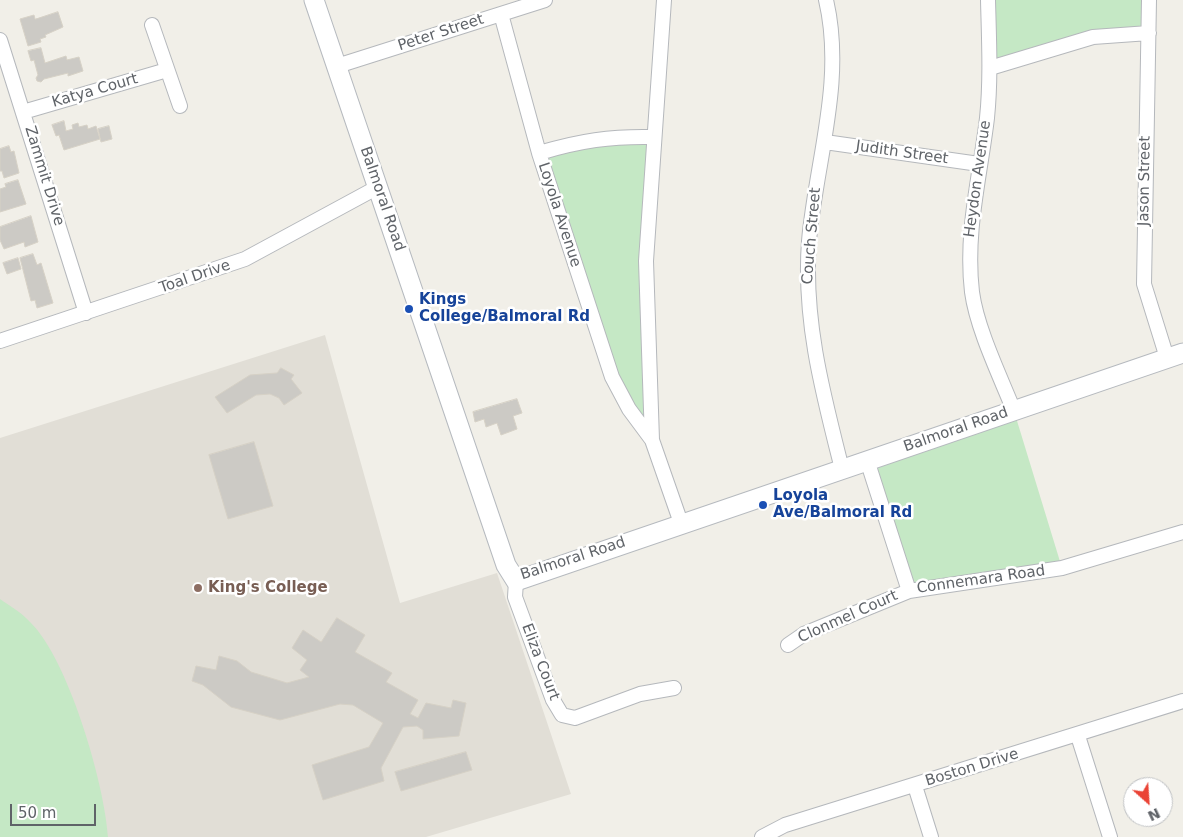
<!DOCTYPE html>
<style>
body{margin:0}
#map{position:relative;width:1183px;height:837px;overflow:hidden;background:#f1efe8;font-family:"DejaVu Sans",sans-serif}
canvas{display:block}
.north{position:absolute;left:1123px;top:777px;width:50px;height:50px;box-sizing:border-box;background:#fff;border:1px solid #bfc1c3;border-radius:50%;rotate:154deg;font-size:14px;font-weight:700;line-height:20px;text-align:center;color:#5f6368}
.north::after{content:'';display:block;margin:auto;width:18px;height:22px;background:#ea4335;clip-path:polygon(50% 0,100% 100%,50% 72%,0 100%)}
.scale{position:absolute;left:10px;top:804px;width:86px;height:22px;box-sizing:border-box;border:2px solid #5f6368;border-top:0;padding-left:6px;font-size:15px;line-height:18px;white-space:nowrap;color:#5f6368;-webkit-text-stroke:4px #fff;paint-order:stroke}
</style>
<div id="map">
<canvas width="1183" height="837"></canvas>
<div class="north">N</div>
<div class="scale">50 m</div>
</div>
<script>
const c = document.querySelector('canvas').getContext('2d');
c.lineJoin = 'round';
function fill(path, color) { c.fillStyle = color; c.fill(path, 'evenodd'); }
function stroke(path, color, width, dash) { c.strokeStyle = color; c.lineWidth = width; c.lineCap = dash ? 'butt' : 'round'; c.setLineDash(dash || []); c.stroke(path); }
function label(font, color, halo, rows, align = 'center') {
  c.font = font + ' "DejaVu Sans",sans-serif'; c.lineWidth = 5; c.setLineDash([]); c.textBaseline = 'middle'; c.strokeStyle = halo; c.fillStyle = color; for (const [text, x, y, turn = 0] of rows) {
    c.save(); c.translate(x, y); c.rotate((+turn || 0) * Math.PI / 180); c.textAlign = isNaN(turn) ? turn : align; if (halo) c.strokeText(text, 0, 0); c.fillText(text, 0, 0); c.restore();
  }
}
const education = new Path2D(`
 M325,335L400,603L497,573L571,794L426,837H0V438Z`);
const green = new Path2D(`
 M988,0H1149V33L1093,37L990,68Z
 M653,137L646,261L652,440L629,409L539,153Z
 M1014,411L1062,568L909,591L867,460Z
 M0,599C10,606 22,613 30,622C68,658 105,785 108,837H0Z`);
const building = new Path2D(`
 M58,12L63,27L45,35L46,37L40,39L41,42L28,46L20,19L34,15L35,19Z
 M41,48L45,63L66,56L67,60L79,57L83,71L68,76V73L44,79L41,82L37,81L36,78L38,75L34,60L31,61L28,51Z
 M64,121L66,131L73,129L72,125L78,123L79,127L87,125L88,129L96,126L100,139L64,150L59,135L56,136L52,125Z
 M109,126L112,139L101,142L98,129Z
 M9,146L11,152L14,151L19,173L4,178L2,171H0V149Z
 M18,180L26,204L0,212V189L6,187L5,184Z
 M31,216L38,242L25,247L24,242L4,249L0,240V227Z
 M33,254L37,265L41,263L53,303L37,308L35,300L31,301L20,258Z
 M18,258L21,269L7,274L3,263Z
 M281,368L294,375L291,379L302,393L284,405L279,398L270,394L256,395L227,413L215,397L250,375L277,373Z
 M517,399L522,413L513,416L517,429L501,435L497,423L486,427L484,419L475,422L473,412Z
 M254,442L273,506L228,519L209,455Z
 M337,618L365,635L355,652L392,673L386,682L418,700L410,714L418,718L426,703L451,708L453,700L466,703L459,736L423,739V730L417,726L403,727L381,768L384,781L323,800L312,765L369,747L383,723L353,705L340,704L280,720L231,707L203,685L192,681L196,666L216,670L219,656L237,661L251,672L287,683L309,677L300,670L307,660L292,648L303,630L321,642Z
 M466,752L472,770L401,791L395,772Z`);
const street = new Path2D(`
 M664,0L646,261L652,440L681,523
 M826,0C845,81 816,161 809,241C803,320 823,394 842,469
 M988,0C989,40 991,79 987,118C980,177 965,232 972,292C977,329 1000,376 1014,411
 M1149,0L1144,284L1167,358
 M501,14L539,153L612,377L629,409L652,440
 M152,25L180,106
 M0,40L86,313
 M337,66L545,0
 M990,68L1093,37L1149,33
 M23,112L167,70
 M825,142L979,164
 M539,153C579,141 611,136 653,137
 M0,341L245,259L378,187
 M867,460L909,591L1062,568L1183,532
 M516,581L515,597L553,700L562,715L575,718L640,694L674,688
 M788,645L804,634L909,591
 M1078,736L1110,837
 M915,786L931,837
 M762,837L785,825L1183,701`);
const secondary = new Path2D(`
 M314,0L506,565L516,581L1183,353`);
const markers = [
 [409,309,5,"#1a4fb4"],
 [763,505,5,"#1a4fb4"],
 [198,588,5,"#8d6e63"]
];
const streetNames = [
 ["Peter Street",441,33,-18],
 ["Katya Court",95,91,-16],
 ["Judith Street",902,153,8],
 ["Zammit Drive",44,176,73],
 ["Heydon Avenue",978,179,-82],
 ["Jason Street",1145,181,-89],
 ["Balmoral Road",382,199,71],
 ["Loyola Avenue",559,215,72],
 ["Couch Street",812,236,-85],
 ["Toal Drive",195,277,-19],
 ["Balmoral Road",956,430,-19],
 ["Balmoral Road",573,559,-18],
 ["Connemara Road",981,580,-8],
 ["Clonmel Court",848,617,-24],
 ["Eliza Court",540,662,69],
 ["Boston Drive",972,768,-17]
];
const transitNames = [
 ["Kings",419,300],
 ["College/Balmoral Rd",419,317],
 ["Loyola",773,496],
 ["Ave/Balmoral Rd",773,513]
];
const educationNames = [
 ["King's College",208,588]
];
fill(education, '#e1ded6');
fill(green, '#c5e8c5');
fill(building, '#cccac5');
stroke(building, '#d6d1c6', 1);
stroke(street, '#b5b8bc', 16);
stroke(secondary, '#b6babf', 21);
stroke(street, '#fff', 14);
stroke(secondary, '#fff', 19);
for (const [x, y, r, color] of markers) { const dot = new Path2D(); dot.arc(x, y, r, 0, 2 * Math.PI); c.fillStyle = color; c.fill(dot); stroke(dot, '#fff', 2); }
label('15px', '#5f6368', '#fff', streetNames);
label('bold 15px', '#164399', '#fff', transitNames, 'left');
label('bold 15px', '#785e54', '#fff', educationNames, 'left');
</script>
